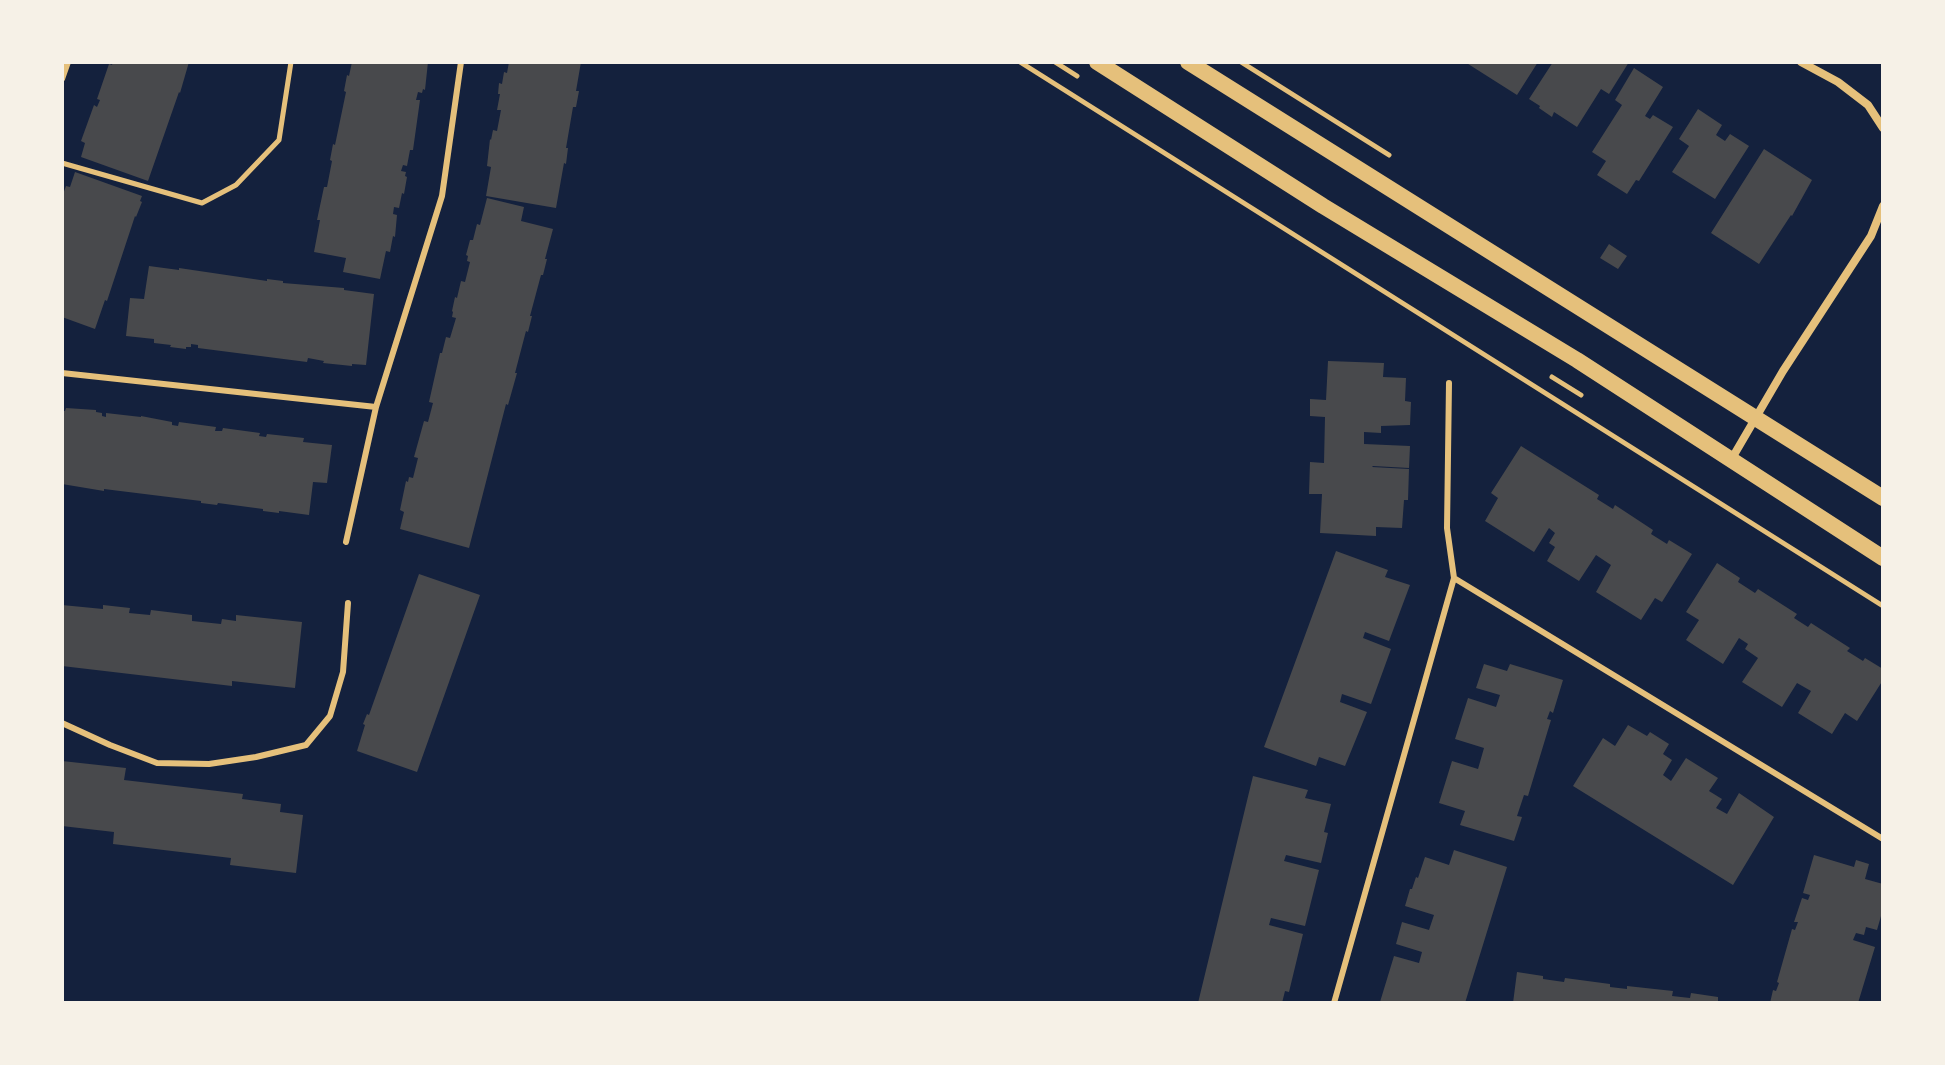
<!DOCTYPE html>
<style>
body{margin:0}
#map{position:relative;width:1945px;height:1065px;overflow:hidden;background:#14213d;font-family:"DM Sans",sans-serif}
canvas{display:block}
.frame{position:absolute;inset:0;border:64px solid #f6f1e7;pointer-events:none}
</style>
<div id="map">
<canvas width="1945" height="1065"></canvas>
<div class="frame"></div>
</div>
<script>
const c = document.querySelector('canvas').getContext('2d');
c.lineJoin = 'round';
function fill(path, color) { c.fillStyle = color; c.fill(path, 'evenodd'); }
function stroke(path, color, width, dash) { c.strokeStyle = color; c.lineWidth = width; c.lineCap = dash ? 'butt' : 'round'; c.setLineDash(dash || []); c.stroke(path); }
const building = new Path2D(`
 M113,62H189L180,93L179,92L148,181L81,157L85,143L81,141L94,105L97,107L100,100L97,99L109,64L112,65Z
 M352,62H428L425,90L423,89L422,93L418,92L416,100H420L413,150H410L407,166L403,165L401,171L406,172L405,176L407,177L404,194L402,193L399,208L394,207L393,214L397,215L395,237L393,236L390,252L386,251L380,279L343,272L346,258L314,252L320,220H317L324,187H327L332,161L330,160L333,144L335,145L346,92L344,91L347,75L349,76Z
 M509,62H581L576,91H579L576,107H573L566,148H568L566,164L564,163L556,208L486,196L491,167L487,166L490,139L491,140L493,130L497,131L501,110H497L500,94H498L499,83L502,84L504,72L507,73Z
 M1465,62H1538L1517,95Z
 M1553,62H1629L1609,94L1601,89L1577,127L1554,112L1552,117L1539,108L1540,106L1529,99Z
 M1634,68L1663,87L1645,116L1650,119L1653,115L1673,127L1639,181L1636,180L1627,194L1597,175L1606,161L1592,152L1622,105L1615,100Z
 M1698,109L1722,125L1716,135L1725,141L1730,134L1749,146L1715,199L1672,172L1689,146L1679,139Z
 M1764,149L1812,180L1792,216L1791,215L1759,264L1711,233Z
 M75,172L142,196L140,201L142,202L136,217L135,216L107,301L105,300L95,329L62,317V197L66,186L70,187Z
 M487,198L524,207L521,221L553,229L545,259H547L543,275H541L530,316H532L528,332L526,331L515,373H517L508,405L506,404L469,548L400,529L404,512L400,510L406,481L408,482L409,477L413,478L418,458L414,457L424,421L428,422L433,403L429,402L440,353H442L446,337L450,338L456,318L452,317L453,312L452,311L455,297L457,298L461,281L465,282L470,262L467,261L468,256L466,255L470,240H473L477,224L480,225Z
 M1609,244L1627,256L1618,269L1600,258Z
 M149,266L179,270V268L267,281V279L283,281V283L344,288V290L374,294L366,365L352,364V366L323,363L324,361L308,358L307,362L198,348V345L191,344V347H186V349L170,347L171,345L154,343V339L126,336L130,298L144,299Z
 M1328,361L1384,363L1383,377L1406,378L1405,401L1411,402L1410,425L1381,426V433L1364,432V444L1410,446L1409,468L1373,466L1372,467L1409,469L1408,500H1404L1402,528L1376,527V536L1320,533L1322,494H1309L1310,462L1324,463L1325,417L1310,416V399L1326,400Z
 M66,408L96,410V412L102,413V416L106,417V413L141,417V416L172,422V425L178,426L179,422L216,427L215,431H222L223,428L260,433L259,436L266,437L267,434L304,438L303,442L332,445L327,483L313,482L309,515L279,511V513L263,511V509L218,503L217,505L201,503V501L104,489V491L62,484V411H65Z
 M1521,446L1599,495L1597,499L1613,509L1615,505L1653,530L1651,534L1667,544L1669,540L1692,554L1662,602L1655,598L1641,620L1596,592L1611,565L1596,555L1579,581L1547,561L1555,547L1549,543L1555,533L1549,528L1534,552L1485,521L1498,498L1491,493Z
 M1336,551L1388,570L1385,577L1410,585L1389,641L1365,632L1363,638L1391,649L1371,704L1342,694L1340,702L1367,712L1345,766L1319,757L1316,766L1264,747Z
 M1717,563L1740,578L1738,582L1755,593L1758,589L1797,614L1794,618L1808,627L1811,623L1850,648L1847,651L1863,661L1865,658L1883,669V680L1857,721L1845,713L1832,734L1798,713L1811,691L1797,683L1782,707L1742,682L1758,658L1745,649L1748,644L1739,638L1723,664L1686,640L1699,620L1686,612Z
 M419,574L480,595L417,772L357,751L365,725L363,724L367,714L369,715Z
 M62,605L103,609V605L130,608L129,613L150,615L151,610L192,615V621L221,624L222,619L236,621V615L302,622L295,688L232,681V686L62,666Z
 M1484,664L1507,671L1510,664L1563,680L1553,713L1550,711L1547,719L1551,720L1528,796L1524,795L1517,816L1522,817L1514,841L1460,825L1465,811L1439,803L1452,761L1478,769L1484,748L1455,739L1468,698L1496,707L1500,695L1476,688Z
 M1628,725L1647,736L1650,732L1669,744L1663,754L1672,760L1663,775L1671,781L1686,758L1718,778L1709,791L1722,799L1716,808L1727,814L1739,793L1774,817L1733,885L1573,786L1603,738L1615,746Z
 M62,761L126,768L124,780L243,794L242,799L281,804L280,812L303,815L296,873L230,865L231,858L113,844L114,832L62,826Z
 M1253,776L1308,790L1305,798L1331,804L1324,832L1328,833L1321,863L1286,855L1284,861L1319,870L1305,926L1271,918L1269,925L1303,934L1289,992L1285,991L1282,1003H1198Z
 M1454,850L1507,867L1465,1003L1380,1002L1394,956L1419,963L1422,952L1396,944L1402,922L1429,930L1434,915L1405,906L1410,889H1412L1416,877L1418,878L1425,857L1449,865Z
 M1814,855L1854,867L1856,860L1869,864L1865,879L1883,884V909L1877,930L1866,927L1864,935L1856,933L1853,940L1875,947L1858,1003H1770L1773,990L1776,991L1779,983L1777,982L1792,929L1795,930L1798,922H1794L1802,898L1808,900L1810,895L1803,893Z
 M1517,972L1543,976V979L1564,982L1565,978L1610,984V987L1627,989V986L1673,991L1672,996L1690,998L1691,993L1718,997V1003H1513Z`);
const path = new Path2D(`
 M1020,62L1883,606
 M1055,62L1077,76
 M1241,62L1389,155
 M62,163L202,203L236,185L279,140L291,62
 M1552,377L1581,395`);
const service = new Path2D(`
 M62,79L68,62
 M62,373L376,407
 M1449,383L1447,528L1454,578
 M346,542L376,407L442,196L461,62
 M62,723L110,745L157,763L209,764L256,757L306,745L330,716L343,672L348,603
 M1334,1003L1454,578L1883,839`);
const minor = new Path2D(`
 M1801,62L1838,82L1868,105L1883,128
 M1731,460L1783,371L1871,236L1883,206`);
const secondary = new Path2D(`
 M1097,62L1323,206L1577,360L1883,558
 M1188,62L1883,498`);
fill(building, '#48494c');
stroke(path, '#e5c07b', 5);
stroke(service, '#e5c07b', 6);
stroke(minor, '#e5c07b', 8);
stroke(secondary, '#e5c07b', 16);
</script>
